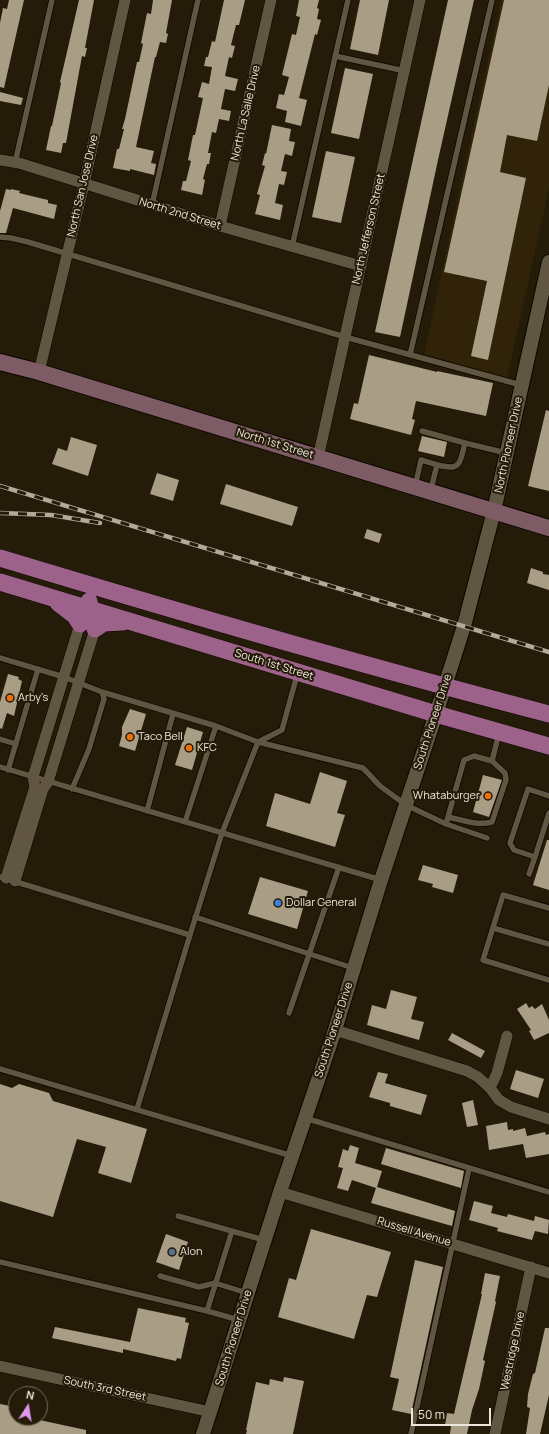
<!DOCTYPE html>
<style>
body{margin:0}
#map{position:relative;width:549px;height:1434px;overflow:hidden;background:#241b08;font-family:Manrope,sans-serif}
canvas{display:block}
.north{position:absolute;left:8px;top:1386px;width:40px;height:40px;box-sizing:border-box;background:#241b08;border:1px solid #746c5c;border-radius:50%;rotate:12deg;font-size:11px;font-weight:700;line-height:16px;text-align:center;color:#ece5d9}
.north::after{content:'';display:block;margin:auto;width:14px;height:18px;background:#df98f1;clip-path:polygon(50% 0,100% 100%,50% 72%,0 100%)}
.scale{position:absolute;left:411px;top:1408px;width:80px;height:18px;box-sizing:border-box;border:2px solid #ece5d9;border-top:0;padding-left:5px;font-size:12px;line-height:14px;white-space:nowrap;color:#ece5d9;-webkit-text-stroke:3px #241b08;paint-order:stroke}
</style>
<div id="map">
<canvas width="549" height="1434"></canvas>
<div class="north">N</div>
<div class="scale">50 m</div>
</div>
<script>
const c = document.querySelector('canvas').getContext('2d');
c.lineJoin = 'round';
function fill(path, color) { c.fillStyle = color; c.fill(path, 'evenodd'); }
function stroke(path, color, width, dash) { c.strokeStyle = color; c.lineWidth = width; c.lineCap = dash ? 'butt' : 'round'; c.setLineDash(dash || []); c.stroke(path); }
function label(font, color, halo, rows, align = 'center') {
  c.font = font + ' Manrope,sans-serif'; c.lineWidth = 4; c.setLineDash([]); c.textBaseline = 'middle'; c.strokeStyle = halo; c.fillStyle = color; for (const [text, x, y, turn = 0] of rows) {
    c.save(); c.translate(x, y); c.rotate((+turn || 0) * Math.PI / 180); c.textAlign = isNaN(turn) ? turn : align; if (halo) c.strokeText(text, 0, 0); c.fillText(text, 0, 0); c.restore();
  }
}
const built = new Path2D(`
 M501,0H549V189L507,378L424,354Z`);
const building = new Path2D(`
 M9,0H24L4,88L0,87V23L3,8L7,9Z
 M79,0H94L85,48H87L85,57L82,56L66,143H63L61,153L46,150L51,126H52L61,83L60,82Z
 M153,0H172L166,33L168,34L166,43L160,42L156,57H155L136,147L154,151L151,163L156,164L154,175L130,169V171L113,168L117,149H119L124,129H122L125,119L137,62H139L143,44L141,43L147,13L151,14Z
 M224,0H245L239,25H236L231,45L235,46L232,58L229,57L225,76L238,79L235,91L225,89L221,109L231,111L229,121L219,119L216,133L212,132L208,153H211L209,164H207L203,179L205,180L202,195L181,190L183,181H186L191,161L188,160L193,135H195L203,98L198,97L202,82L209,84L212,67L204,66L206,57H208L212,41L215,42Z
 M299,0H319L317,8L319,9L317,19L321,20L317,35L315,34L299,98L307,100L301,126L285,122L287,111L276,108L279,94L284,95L289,77L282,75L292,34L296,35L300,17L296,16Z
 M360,0H389L378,55L350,49Z
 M448,0H474L438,160L400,337L375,332Z
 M504,0H549V85L537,141L507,135L500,172L526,178L488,360L471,356L487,281L444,272Z
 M345,68L373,74L359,139L331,133Z
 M0,92L23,98L21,105L0,101Z
 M272,125L291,129L289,141L295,142L292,156L285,154L281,171L287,172L284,185L279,184L275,203L283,205L280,220L255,214L260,195L257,194L265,166L262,165L265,153L266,154Z
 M326,151L355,157L341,223L312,217Z
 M6,189L11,190V189L20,191L19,193L48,200V203L57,205L54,219L13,208L6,233H0V211Z
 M369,355L437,372V371L493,383L486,416L416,401L412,419L415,420L411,435L350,419L354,403L358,404Z
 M546,410L549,411V491L528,486Z
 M422,436L447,442L444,457L418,451Z
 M71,437L97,445L88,476L52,464L58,448L67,451Z
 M157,473L179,480L173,501L150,494Z
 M226,484L298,507L292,526L220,504Z
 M367,529L382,534L379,543L364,538Z
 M531,568L543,572V574L549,575V590L527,583Z
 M8,674L19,677L18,679L22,681L14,716L7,713L2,729L0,728V702Z
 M130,709L146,714L135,751L119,746L122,735V727Z
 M187,727L203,732L192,770L175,765Z
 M320,772L347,781L337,813L345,815L335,847L266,826L275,793L310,804Z
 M483,775L502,780L489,817L473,812Z
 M547,840H549V890L533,885Z
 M423,865L458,875L453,893L432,887L433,884L418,880Z
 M260,877L308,891L297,929L248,914Z
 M391,990L417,997L411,1019L424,1022L419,1040L367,1025L372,1005L386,1009Z
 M526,1003L529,1008L532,1006L535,1009L542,1004L549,1020V1033L534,1040L529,1031L531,1030L517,1009Z
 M452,1033L485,1051L481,1058L448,1040Z
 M516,1070L544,1079L538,1098L510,1089Z
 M378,1072L388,1074L385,1083L427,1095L421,1115L390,1106V1103L369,1097Z
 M0,1084L12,1088L19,1084L49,1093L53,1101L147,1129L131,1183L98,1173L106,1147L77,1139L53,1217L0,1201Z
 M473,1100L478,1125L467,1127L462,1103Z
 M507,1122L508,1130L513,1129V1131L525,1128L527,1136L545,1132L546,1135L549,1134V1154L526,1158L523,1144L489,1150L486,1126Z
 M350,1145L359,1148L355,1163L382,1171L377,1187L455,1211L452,1226L371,1203L376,1188L352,1180L348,1191L337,1188L343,1168L338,1167L343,1149L348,1151Z
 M386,1148L464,1171L461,1188L381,1164Z
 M474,1201L493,1206L491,1213L507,1217L508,1214L534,1221L535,1216L549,1220L548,1234L535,1231L532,1240L497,1231L498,1228L469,1220Z
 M311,1229L391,1252L377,1297L367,1295L354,1339L278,1317L289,1278L296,1280Z
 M166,1234L188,1242L179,1270L156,1262Z
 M415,1260L443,1267L411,1414L392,1410L399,1379L390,1377Z
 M485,1273L500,1276L495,1301L496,1302L483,1360L485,1361L479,1389L472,1410L467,1434H450L451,1426L445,1425L447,1413L454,1414L482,1294H481Z
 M138,1308L186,1318L185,1322L189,1323L181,1359L177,1358L176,1361L123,1349V1353L52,1338L55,1327L130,1342Z
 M545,1328H549V1395L540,1434H526L530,1408L527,1407L528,1394L533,1374L535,1373Z
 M284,1377L304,1381L293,1434H246L247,1430H246L256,1382L269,1385L270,1379L283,1382Z
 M0,1404L16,1407V1418H30L86,1430V1434H0Z`);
const service = new Path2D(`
 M335,56L405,71
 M15,163L52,0
 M152,205L198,0
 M0,237L11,238L28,242L345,337L521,385
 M292,247L348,0
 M410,355L492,0
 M465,443L506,453
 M415,487L421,460C429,462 452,472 458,464C462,460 463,449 465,443L422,431
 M431,489L437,465
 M0,658L64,677L102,692L104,699L89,749L72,789
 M102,692L216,726L258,742L363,768L380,786L406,805L446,824L464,760L474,756L492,761L499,733
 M0,739L16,744
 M0,767L381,880
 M8,770L38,669
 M549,796L528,789L510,843L514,850L535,857L549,813
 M147,811L173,714
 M448,817C463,820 477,826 492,822L506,780L505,773L492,761
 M185,822L216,726
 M446,824L487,838
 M529,874L535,857
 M0,877L190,935L222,833L258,742L282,730L297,675
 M549,908L503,895L483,960L549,980
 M195,917L353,968
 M493,928L549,944
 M289,1013L339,867
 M0,1069L292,1156
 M137,1109L190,935
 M305,1118L549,1192
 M178,1216L264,1240
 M0,1262L207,1311L239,1320
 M160,1276L199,1287L215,1283L247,1293
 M207,1311L232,1231
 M411,1434L469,1169`);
const minor = new Path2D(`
 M0,160L19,163L220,226L361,266
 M220,226L271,0
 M39,372L84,184L125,0
 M318,458L420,0
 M6,878L35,787L33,777L80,624
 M15,881L43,789L48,782L95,629
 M335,1030L467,1071L478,1077L490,1088L499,1100L511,1107L549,1119
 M490,1088L497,1073L507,1036
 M280,1192L549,1273
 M0,1366L211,1412
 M495,1434L531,1267`);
const tertiary = new Path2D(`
 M203,1434L280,1192L335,1030L381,880L436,714L464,626L494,511L549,262`);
const secondary = new Path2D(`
 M0,362L39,372L549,528`);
const primary = new Path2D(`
 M0,558C182,613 365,666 549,714
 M0,582L436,714L549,746
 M89,601L95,629L104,623L123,622
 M58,603L75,616L80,624`);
const rail = new Path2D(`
 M0,486L549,652
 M0,513L51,515L100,523`);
const markers = [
 [10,698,4,"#e8710a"],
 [130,737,4,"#e8710a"],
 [189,748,4,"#e8710a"],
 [488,796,4,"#e8710a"],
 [278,903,4,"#3f7fe0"],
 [172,1252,4,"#5c6f8a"]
];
const streetNames = [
 ["North La Salle Drive",246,113,-77],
 ["North San Jose Drive",83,186,-77],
 ["North 2nd Street",180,214,17],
 ["North Jefferson Street",369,229,-77],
 ["North 1st Street",275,444,17],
 ["North Pioneer Drive",509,445,-78],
 ["South 1st Street",274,665,17],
 ["South Pioneer Drive",433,722,-72],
 ["South Pioneer Drive",334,1030,-72],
 ["Russell Avenue",414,1232,17],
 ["South Pioneer Drive",234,1338,-73],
 ["Westridge Drive",513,1351,-78],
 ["South 3rd Street",105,1389,12]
];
const poiNames = [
 ["Arby's",18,698],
 ["Taco Bell",138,737],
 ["KFC",197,748],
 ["Whataburger",480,796,"right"],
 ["Dollar General",286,903],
 ["Alon",180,1252]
];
fill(built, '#302308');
fill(building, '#a99d86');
stroke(service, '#0d0500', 7);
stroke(minor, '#0d0500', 12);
stroke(tertiary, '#0d0500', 16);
stroke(secondary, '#0d0500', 18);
stroke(primary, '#0d0500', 18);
stroke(service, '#615641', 5.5);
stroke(minor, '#615641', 11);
stroke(tertiary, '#615641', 14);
stroke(secondary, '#7e5c66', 16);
stroke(primary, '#9c628a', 17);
stroke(rail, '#b2aa9c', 4.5);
stroke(rail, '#241b08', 3, [9]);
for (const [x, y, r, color] of markers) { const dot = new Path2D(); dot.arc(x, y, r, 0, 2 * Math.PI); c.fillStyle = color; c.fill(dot); stroke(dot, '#241b08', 1.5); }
label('11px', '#ece5d9', '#241b08', streetNames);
label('11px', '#ece5d9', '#241b08', poiNames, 'left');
</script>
